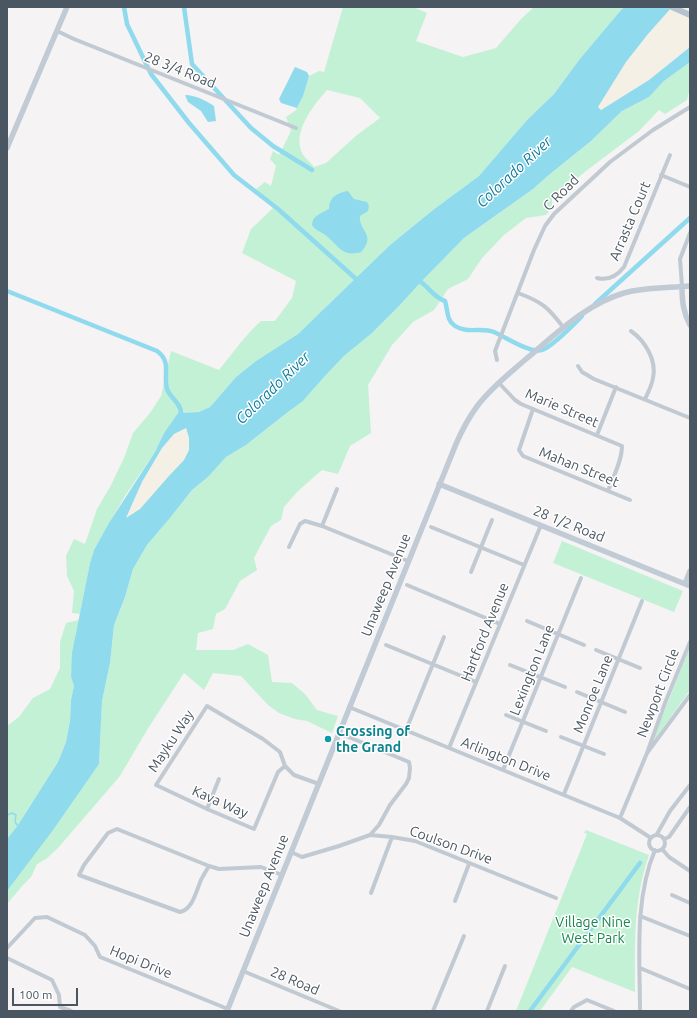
<!DOCTYPE html>
<style>
body{margin:0}
#map{position:relative;width:697px;height:1018px;overflow:hidden;background:#f5f3f3;font-family:Ubuntu,sans-serif}
canvas{display:block}
.frame{position:absolute;inset:0;border:8px solid #4a5661;pointer-events:none}
.scale{position:absolute;left:12px;top:988px;width:66px;height:18px;box-sizing:border-box;border:2px solid #4a5661;border-top:0;padding-left:5px;font-size:12px;line-height:14px;white-space:nowrap;color:#4a5661;-webkit-text-stroke:3px #fff;paint-order:stroke}
</style>
<div id="map">
<canvas width="697" height="1018"></canvas>
<div class="frame"></div>
<div class="scale">100 m</div>
</div>
<script>
const c = document.querySelector('canvas').getContext('2d');
c.lineJoin = 'round';
function fill(path, color) { c.fillStyle = color; c.fill(path, 'evenodd'); }
function stroke(path, color, width, dash) { c.strokeStyle = color; c.lineWidth = width; c.lineCap = dash ? 'butt' : 'round'; c.setLineDash(dash || []); c.stroke(path); }
function label(font, color, halo, rows, align = 'center') {
  c.font = font + ' Ubuntu,sans-serif'; c.lineWidth = 3; c.setLineDash([]); c.textBaseline = 'middle'; c.strokeStyle = halo; c.fillStyle = color; for (const [text, x, y, turn = 0] of rows) {
    c.save(); c.translate(x, y); c.rotate((+turn || 0) * Math.PI / 180); c.textAlign = isNaN(turn) ? turn : align; if (halo) c.strokeText(text, 0, 0); c.fillText(text, 0, 0); c.restore();
  }
}
const green = new Path2D(`
 M343,7H413L427,13L416,41L463,57L496,48L521,19L534,7H626L622,10L579,60L554,94L527,120L479,176L433,210L390,245L298,334L256,361L236,377L210,407L199,412L178,413L164,433L155,452L125,496L94,550L90,563L80,614L72,613L74,591L67,576L66,556L74,539L85,544L97,509L110,487L124,458L133,433L150,413L161,396L171,351L219,370C233,353 245,335 261,321H275L292,298L296,281L242,253L251,229L273,208L256,189L265,182L271,186L276,166L270,159L273,151L279,155L291,131L286,117L295,111L299,105L309,76L319,71L324,72ZM327,90L360,98L380,118L357,135L326,163L314,167C311,162 304,158 302,153C292,131 314,105 327,90Z
 M690,62V87L687,100L665,114L659,110L639,131L586,171L552,199V207L546,215L526,218L504,235L482,258L468,279L448,289L434,310L413,322L392,345L368,385L371,433L350,446L338,474L322,470L298,491L284,507L281,520L271,526L254,558L257,570L240,581L225,609L216,614L213,629L198,633L196,650H233L248,644L268,655L272,682L292,683L305,694L317,710L338,716L332,733L307,721L295,719L279,713L268,705L241,676L213,673L204,690L184,673L147,730L120,776L58,848L46,859L37,864L31,877L23,885L7,904V891L99,764L102,701L110,663L114,625L125,597L133,569L147,545L170,518L192,490L208,477L226,457L246,445L288,412L303,401L325,376L344,356L372,333L399,306L421,282L464,238L533,189L550,174L591,141L622,111L649,97L664,81Z
 M562,541L683,591L674,612L553,563Z
 M79,620L76,633L71,677L74,686L71,700L70,721L66,742L58,762L18,825L7,839V726L19,717L33,698L50,689L60,668V642L66,623Z
 M690,647V690L655,739L654,737Z
 M586,830L649,855C633,901 635,944 635,992L572,967L540,1011H516L587,834L584,833Z`);
const sand = new Path2D(`
 M672,7H690V47L649,80L601,110L598,107L626,62L648,34Z
 M187,428L189,438V450L184,460L168,477L140,509L126,519L142,482L162,448L174,434Z`);
const water = new Path2D(`
 M626,7H672L648,34L626,62L598,107L601,110L649,80L690,47V62L664,81L649,97L622,111L591,141L550,174L533,189L464,238L421,282L399,306L372,333L344,356L325,376L303,401L288,412L246,445L226,457L208,477L192,490L170,518L147,545L133,569L125,597L114,625L110,663L102,701L99,764L53,830L7,891V839L18,825L58,762L66,742L70,721L71,700L74,686L71,677L72,653L90,563L94,550L109,523L155,452L164,433L178,413L199,412L210,407L236,377L256,361L298,334L390,245L433,210L479,176L527,120L554,94L579,60L622,9ZM186,428L189,438V450L184,460L168,477L140,509L126,518L142,482L162,448L174,434Z
 M295,67L307,72L309,76L303,96L297,108L281,103L279,99Z
 M185,95C195,95 205,100 214,106L216,121L208,122L201,111L188,102Z
 M348,191L354,199L367,202L369,206L368,211L360,216C358,230 377,235 361,252C341,258 338,244 324,234C319,231 315,230 312,225C312,216 321,213 329,209C329,197 337,193 348,191Z`);
const stream = new Path2D(`
 M7,815L12,813L16,815L15,822L18,826`);
const canal = new Path2D(`
 M124,7L127,24L151,74L189,123L234,175L278,209L355,278
 M184,7L192,64L251,128L273,146L312,170
 M421,282C429,288 435,298 445,301C448,310 446,320 455,326C467,334 481,327 494,332C505,337 531,354 542,350C553,346 573,325 582,316
 M7,291L157,351C172,362 163,374 167,389C170,398 181,403 181,413
 M595,304L690,218
 M530,1011L640,863`);
const street = new Path2D(`
 M57,31L74,39L296,128
 M661,175L690,187
 M597,278C609,281 617,276 624,267L670,155
 M682,286L680,259L690,233
 M518,293C542,302 548,307 563,327
 M631,331C645,341 657,360 653,378C652,385 648,393 645,399
 M497,360L495,351L534,250L545,226L554,214L610,162L653,130L690,107
 M578,366L582,372L594,379L690,418
 M499,383L515,400L521,404L622,446C622,461 613,477 608,491
 M533,409L519,450L523,456L630,500
 M597,435L616,387
 M322,526L337,489
 M431,527L524,565
 M289,547L300,524L305,521L322,526L408,561
 M471,572L492,520
 M407,585L500,624
 M527,621L584,645
 M690,642L665,703L647,753L690,695
 M386,645L476,682
 M596,650L640,668
 M510,665L565,687
 M577,692L625,712
 M349,707L620,818L651,838
 M506,715L546,731
 M406,730L444,637
 M339,733L409,762L410,768L409,778L406,784L390,805L379,825L370,835
 M561,737L604,754
 M449,748L541,525
 M285,766L278,772L254,829L207,809L156,785L207,706L263,739L280,752L285,766L294,775L319,784
 M503,770L581,578
 M564,794L642,601
 M207,809L219,779
 M620,818L647,753
 M657,834L670,811L690,785
 M649 843a8 8 0 1 1 16 0a8 8 0 1 1-16 0Z
 M664,839L669,837L690,807
 M662,849L669,857L690,871
 M291,852L302,857L339,846L370,835L392,837L415,841L556,898
 M209,866C206,871 203,876 201,880C196,891 193,909 180,912L79,875L84,865L108,833L117,829L209,866L219,869L261,867L282,875
 M371,893L392,837
 M672,895L690,903
 M455,901L469,864
 M640,916L690,936
 M7,948L35,918L47,917L85,935L95,946L100,957L228,1009
 M7,958L52,980L59,995L60,1007L71,1011
 M640,968L690,989
 M243,971L339,1011
 M433,1011L464,936
 M487,1011L505,966
 M571,1011L574,1007L587,1000L614,1011
 M640,1011C640,958 634,900 655,850`);
const secondary = new Path2D(`
 M7,148L67,7
 M682,286C682,301 683,312 690,325
 M439,484L690,586
 M685,584L690,571
 M227,1011L456,444C462,430 469,417 478,405C492,387 510,373 526,359C556,334 586,304 624,293C645,287 668,288 690,286`);
const primary = new Path2D(`
 M672,7L690,15`);
const markers = [
 [328,739,4,"#0f9aa8"]
];
const streetNames = [
 ["28 3/4 Road",180,70,22],
 ["C Road",561,193,-45],
 ["Arrasta Court",630,221,-67],
 ["Marie Street",562,408,23],
 ["Mahan Street",579,467,22],
 ["28 1/2 Road",569,524,22],
 ["Unaweep Avenue",386,585,-68],
 ["Hartford Avenue",485,632,-68],
 ["Lexington Lane",532,670,-68],
 ["Newport Circle",658,693,-69],
 ["Monroe Lane",593,694,-68],
 ["Mayku Way",171,741,-57],
 ["Arlington Drive",506,759,22],
 ["Kava Way",220,802,24],
 ["Coulson Drive",451,845,20],
 ["Unaweep Avenue",264,886,-68],
 ["Hopi Drive",141,962,22],
 ["28 Road",295,981,23]
];
const cultureNames = [
 ["Crossing of",336,731],
 ["the Grand",336,747]
];
const parkNames = [
 ["Village Nine",593,922],
 ["West Park",593,938]
];
const waterNames = [
 ["Colorado River",514,172,-43],
 ["Colorado River",273,388,-44]
];
fill(green, '#c3f1d5');
fill(sand, '#f5f0e5');
fill(water, '#90daee');
stroke(stream, '#90daee', 1.5);
stroke(canal, '#90daee', 4.5);
stroke(street, '#c1cad2', 4);
stroke(secondary, '#c1cbd6', 5.5);
stroke(primary, '#b3c2d1', 6);
for (const [x, y, r, color] of markers) { const dot = new Path2D(); dot.arc(x, y, r, 0, 2 * Math.PI); c.fillStyle = color; c.fill(dot); stroke(dot, '#fff', 1.5); }
label('14px', '#4a5661', '#fff', streetNames);
label('bold 14px', '#0d838f', '#fff', cultureNames, 'left');
label('14px', '#17864f', '#fff', parkNames);
label('italic 15px', '#0c7c9b', '#fff', waterNames);
</script>
